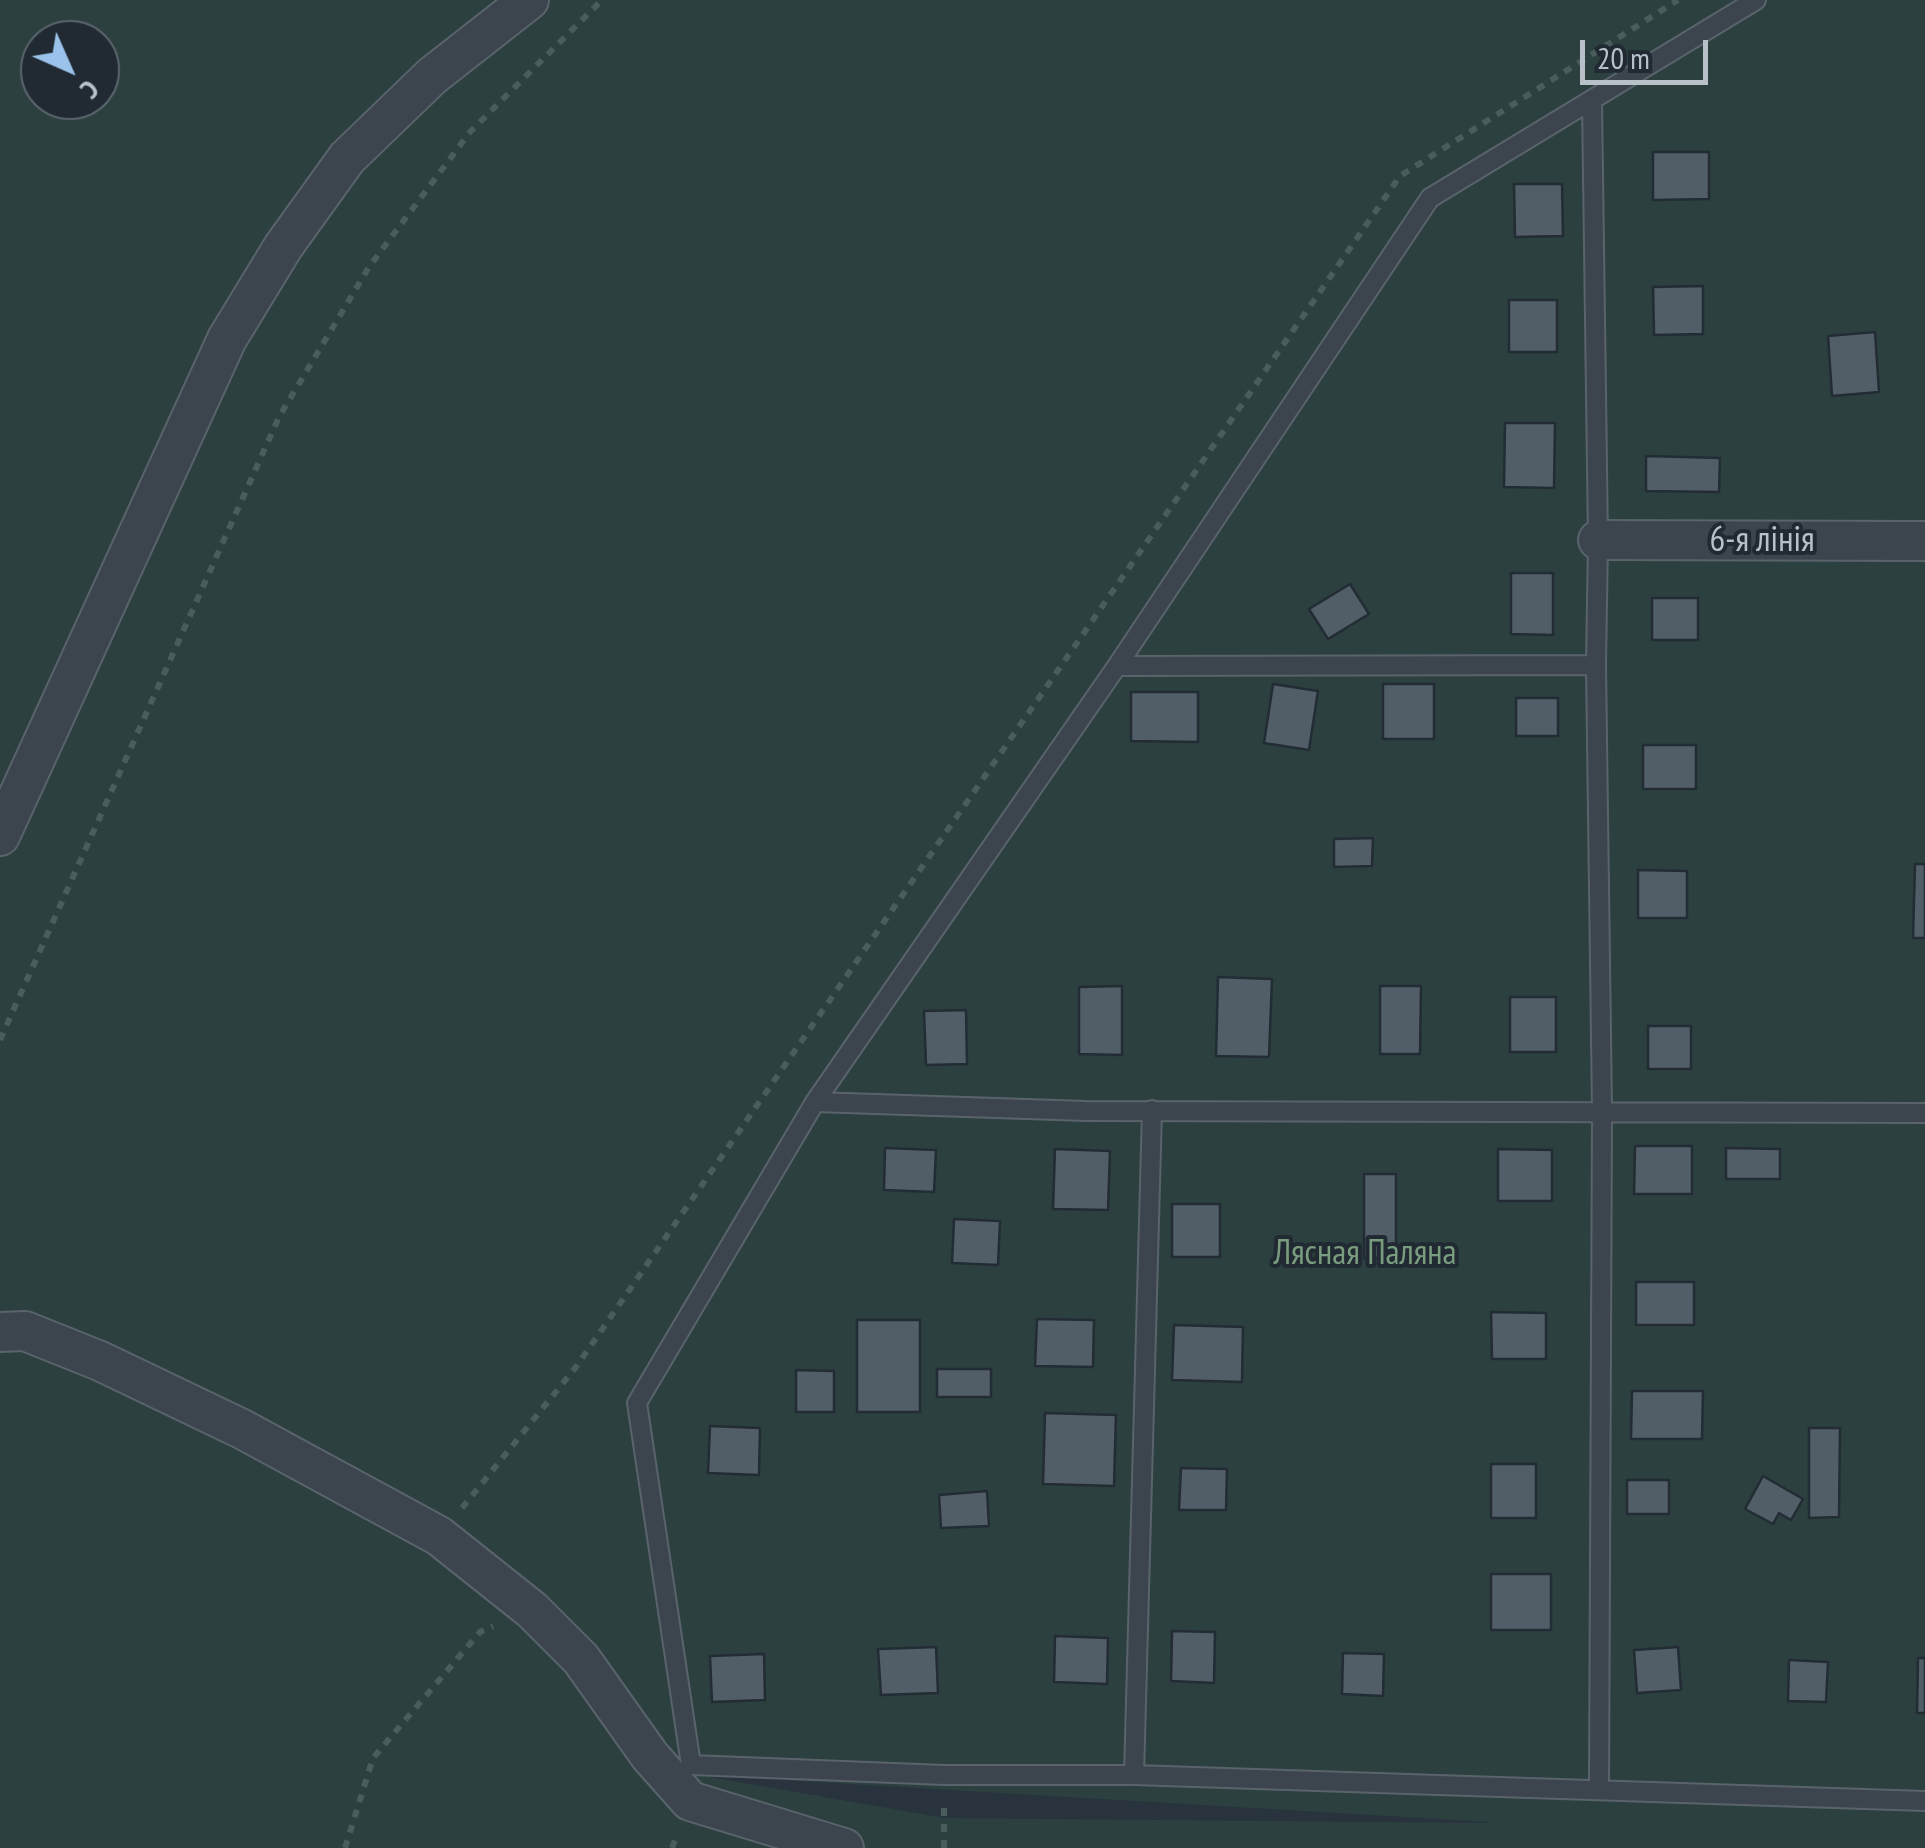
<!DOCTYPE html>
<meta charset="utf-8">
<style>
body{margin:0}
#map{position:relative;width:1925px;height:1848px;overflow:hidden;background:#28333d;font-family:"PT Sans Narrow",sans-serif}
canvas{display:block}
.north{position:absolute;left:20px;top:20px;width:100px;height:100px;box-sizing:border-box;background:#212a32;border:2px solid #5d666e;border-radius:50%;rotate:135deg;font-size:28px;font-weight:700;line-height:40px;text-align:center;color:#b8c0c8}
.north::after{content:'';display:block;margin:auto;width:35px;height:45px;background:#9ac2eb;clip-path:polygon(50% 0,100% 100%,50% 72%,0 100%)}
.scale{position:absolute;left:1580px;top:40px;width:128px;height:45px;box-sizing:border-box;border:5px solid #b8c0c8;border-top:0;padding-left:12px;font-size:30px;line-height:35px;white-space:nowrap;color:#b8c0c8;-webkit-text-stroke:8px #212a32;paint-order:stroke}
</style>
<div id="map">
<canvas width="1925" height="1848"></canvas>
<div class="north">С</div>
<div class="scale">20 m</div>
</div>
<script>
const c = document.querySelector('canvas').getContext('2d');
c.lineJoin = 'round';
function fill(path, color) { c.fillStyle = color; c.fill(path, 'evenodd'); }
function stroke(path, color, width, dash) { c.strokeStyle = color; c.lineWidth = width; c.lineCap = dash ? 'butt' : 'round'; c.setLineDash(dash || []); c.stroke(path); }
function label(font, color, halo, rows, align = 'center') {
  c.font = font + ' "PT Sans Narrow",sans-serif'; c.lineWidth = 8; c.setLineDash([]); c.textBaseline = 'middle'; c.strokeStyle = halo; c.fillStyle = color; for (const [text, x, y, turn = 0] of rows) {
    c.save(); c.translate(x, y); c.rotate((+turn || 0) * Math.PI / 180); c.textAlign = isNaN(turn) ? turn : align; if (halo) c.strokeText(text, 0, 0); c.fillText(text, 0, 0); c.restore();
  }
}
const green = new Path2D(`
 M0,0H1925V1848H0ZM40,40H100V100H40ZM698,1775L1489,1822L1490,1823L945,1818Z`);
const building = new Path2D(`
 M1653,152H1709V199L1653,200Z
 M1514,184H1562L1563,236L1515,237Z
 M1703,286V334L1654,335L1653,287Z
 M1509,300H1557V352H1509Z
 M1875,332L1879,392L1832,396L1828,336Z
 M1505,423H1555L1554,488L1504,487Z
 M1646,456L1720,458L1719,492L1646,491Z
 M1511,573H1553V635L1511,634Z
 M1350,584L1369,614L1328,639L1309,609Z
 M1652,598H1698V640H1652Z
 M1273,684L1318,691L1309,750L1264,743Z
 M1383,684H1434V739H1383Z
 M1131,692H1198V742L1131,741Z
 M1516,698H1558V736H1516Z
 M1643,745H1696V789H1643Z
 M1373,838L1372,866L1334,867V839Z
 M1915,864H1925V938H1913Z
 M1638,870L1687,871V918H1638Z
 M1218,977L1272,979L1269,1057L1216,1056Z
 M1122,986V1055L1079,1054V987Z
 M1380,986H1421L1420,1054H1380Z
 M1510,997H1556V1052H1510Z
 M966,1010L967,1064L926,1065L924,1011Z
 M1648,1026H1691V1069H1648Z
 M1635,1146H1692V1194H1634Z
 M885,1148L936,1150L934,1192L884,1190Z
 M1726,1148L1780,1149V1179H1726Z
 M1055,1149L1110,1151L1108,1210L1053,1209Z
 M1498,1149L1552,1150V1201H1498Z
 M1364,1174H1396V1258H1364Z
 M1172,1204H1220V1257H1172Z
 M954,1219L1000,1221L998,1265L952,1263Z
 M1636,1282H1694V1325H1636Z
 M1491,1312L1546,1313V1359H1492Z
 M1037,1319L1094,1320L1093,1367L1035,1366Z
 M857,1320H920V1412H857Z
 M1174,1325L1243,1327L1242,1382L1172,1380Z
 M937,1369H991V1397H937Z
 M796,1370L834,1371V1412H796Z
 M1632,1391H1703L1702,1439H1631Z
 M1045,1413L1116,1415L1114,1486L1043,1484Z
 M710,1426L760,1428L759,1475L708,1473Z
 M1809,1428H1840L1839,1517L1809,1518Z
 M1491,1464H1536V1518H1491Z
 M1181,1468L1227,1469L1226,1510H1179Z
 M1763,1476L1803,1499L1791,1520L1779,1513L1773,1524L1745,1509Z
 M1627,1480H1669V1514H1627Z
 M987,1491L989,1526L941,1528L939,1495Z
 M1491,1574H1551V1630H1491Z
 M1172,1631L1215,1632L1214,1683L1171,1681Z
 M1055,1636L1108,1638L1107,1684L1054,1682Z
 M936,1647L938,1693L881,1695L878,1649Z
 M1678,1647L1681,1690L1637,1693L1634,1650Z
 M1343,1653L1384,1654L1383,1696L1342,1694Z
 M764,1654L765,1700L712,1702L710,1656Z
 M1918,1658H1925V1713H1917Z
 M1789,1660L1828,1662L1826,1702L1788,1701Z`);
const path = new Path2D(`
 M0,1040L279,417L369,267L470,132L602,0
 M462,1508L576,1367L1400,176L1678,0
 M345,1848L373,1758L480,1632L493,1626
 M672,1848L677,1835
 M944,1848V1804`);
const service = new Path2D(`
 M1756,0L1430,198L1117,666L815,1102L637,1403L691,1765L944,1775H1134L1925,1801
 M1592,101L1598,540L1596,665L1602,1111L1599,1789
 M1117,666L1596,665
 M815,1102L1086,1111L1925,1113
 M1134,1775L1152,1110`);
const minor = new Path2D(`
 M1598,540L1925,541
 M0,836L227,339L283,247L347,158L432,76L529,0
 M0,1332L25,1331L100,1361L242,1429L439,1536L532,1610L581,1659L650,1756L690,1801L844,1848`);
const streetNames = [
 ["6-я лінія",1762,541]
];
const parkNames = [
 ["Лясная Паляна",1365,1254]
];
fill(green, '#2b403f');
fill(building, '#525e67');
stroke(building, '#232c34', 2.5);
stroke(service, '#5a636b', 22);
stroke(minor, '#5a636b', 42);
stroke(path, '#4a5c5c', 6, [8, 8]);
stroke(service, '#3c454d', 18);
stroke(minor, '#3c454d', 38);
label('35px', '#b8c0c8', '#212a32', streetNames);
label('35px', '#799b7e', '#212a32', parkNames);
</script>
